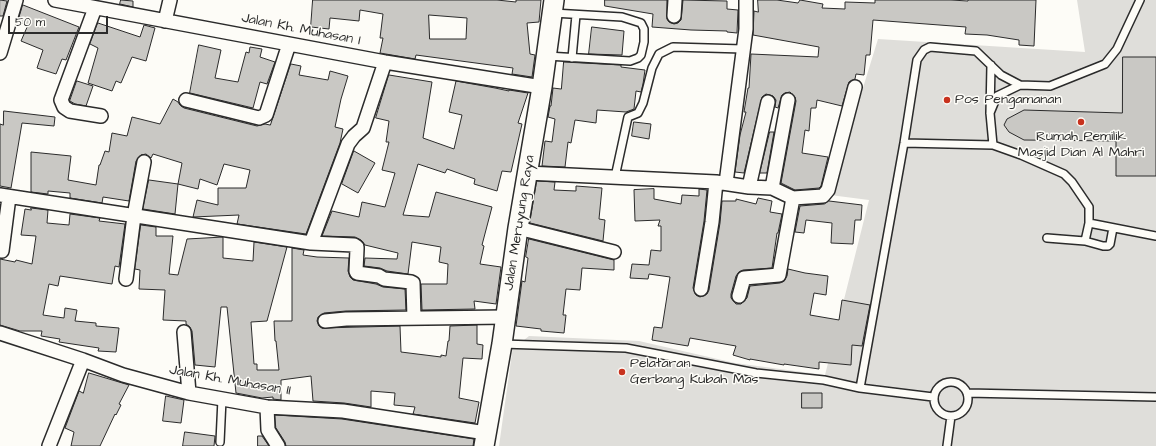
<!DOCTYPE html>
<style>
body{margin:0}
#map{position:relative;width:1156px;height:446px;overflow:hidden;background:#fdfcf7;font-family:"Architects Daughter",sans-serif}
canvas{display:block}
.scale{position:absolute;left:8px;top:16px;width:100px;height:18px;box-sizing:border-box;border:2px solid #2b2b2b;border-top:0;padding-left:5px;font-size:12px;line-height:14px;white-space:nowrap;color:#2b2b2b;-webkit-text-stroke:3px #fdfcf7;paint-order:stroke}
</style>
<div id="map">
<canvas width="1156" height="446"></canvas>
<div class="scale">50 m</div>
</div>
<script>
const c = document.querySelector('canvas').getContext('2d');
c.lineJoin = 'round';
function fill(path, color) { c.fillStyle = color; c.fill(path, 'evenodd'); }
function stroke(path, color, width, dash) { c.strokeStyle = color; c.lineWidth = width; c.lineCap = dash ? 'butt' : 'round'; c.setLineDash(dash || []); c.stroke(path); }
function label(font, color, halo, rows, align = 'center') {
  c.font = font + ' "Architects Daughter",sans-serif'; c.lineWidth = 3; c.setLineDash([]); c.textBaseline = 'middle'; c.strokeStyle = halo; c.fillStyle = color; for (const [text, x, y, turn = 0] of rows) {
    c.save(); c.translate(x, y); c.rotate((+turn || 0) * Math.PI / 180); c.textAlign = isNaN(turn) ? turn : align; if (halo) c.strokeText(text, 0, 0); c.fillText(text, 0, 0); c.restore();
  }
}
const green = new Path2D(`
 M1077,0H1156V446H499L513,346L519,344L529,336L639,341L735,363L825,375L869,200L830,195L878,39L1085,52Z`);
const building = new Path2D(`
 M0,0L7,1L3,16H0Z
 M121,0L133,1V7L120,4Z
 M313,0H497L516,2V0H541L539,22L527,23L530,54L535,55L532,77L512,74L513,68L416,55L415,59L380,53L383,38H380L383,14L360,10L359,21L330,18L329,29L311,27ZM429,15L467,18L466,39H430Z
 M605,0H667V19L669,22L674,24L678,23L681,20L683,0L727,1V9L738,10L737,33L727,32V31L691,30L652,27L653,14L605,6Z
 M758,0H777L798,3L800,0L823,4L822,8L845,9V2L875,3V0H951L968,1V0H1036L1034,46L1019,45V40L987,35L965,34L966,27L873,20L870,55H866L864,75L856,74L855,79L849,82L842,106L817,100L816,108H811L809,131L805,130L802,153L828,157L821,186L819,188L795,190L781,183L796,101L795,97L790,92L785,93L782,95L778,108L775,107L776,100L773,96L766,94L762,97L744,173L735,172L740,135L746,112H744L748,88H749L751,54L818,57L819,47L753,35L754,11L758,12Z
 M23,5L79,27L66,60L62,59L56,74L37,68L43,50L21,41L28,25L18,22Z
 M98,23L140,37L144,25L155,28L146,61L132,57L121,83L116,81L112,91L88,83L98,48L90,44Z
 M592,27L624,31L622,55L589,54Z
 M199,45L221,50L215,78L238,82L246,52L249,53L250,47L262,49L260,57L275,62L267,84L260,82L253,108L190,93Z
 M1123,57H1156V176H1116V141L1024,140L1009,132L1004,125L1007,119L1024,110L1122,113Z
 M564,62L621,65V67L645,70L643,84L641,92L636,91L634,109L626,112L597,110L596,123L575,120L571,143L568,142L565,167L542,166L545,141L552,142L555,119L548,117L550,106H551L553,88L561,89Z
 M291,64L301,66L299,75L328,80L330,71L348,76L341,99L335,127L343,129L340,143L306,234L237,224L239,215L193,217L197,200L218,205V188H246L250,170L224,164L217,185L200,179L198,189L178,184L182,163L153,154L151,158L146,154L141,155L136,161L129,201L103,197L102,203L70,198V193L48,191V194L31,192V152L71,156L68,180L96,185L99,165H100L105,151L109,152L112,133L127,136L132,117L160,124L173,99L178,102L180,105L184,108L257,126L265,124L270,125Z
 M389,75L432,82L423,138L454,149L462,115L449,112L456,81L495,88L509,91V90L528,93L518,123L522,124L511,172L502,171L497,191L474,184L475,179L447,169L445,173L418,164L403,215L429,217L436,192L492,207L482,245L484,246L480,264L501,267L496,304L474,301L475,309L422,310L421,284H447L448,264L439,262L441,247L412,242L408,274L387,271L380,268L364,266L365,258L397,259L398,253L365,245L361,240L355,237L322,236L332,211L359,217L362,202L385,207L395,173L382,170L389,142H386L389,121L376,118Z
 M77,81L93,86L86,106L75,104L70,101Z
 M4,111L55,117L54,126L22,123L11,188L0,186V124L3,125Z
 M634,122L651,124L649,139L632,136Z
 M770,132H774L767,173H760Z
 M354,151L375,163L358,193L342,184Z
 M149,180L178,184L175,214L143,209Z
 M537,181L555,182L554,190L576,191V186L602,188L599,219L605,220L603,241L530,223Z
 M654,189V199L681,204L682,195L699,196V189L707,190L704,221L693,288L696,295L700,297L707,294L709,290L720,223L722,201H736V199L756,204L758,198L772,201L770,212L782,214L778,233H777L772,268L743,270L739,272L736,276L731,294V298L736,304H741L747,298L750,286L780,283L784,281L787,276L788,269L805,273L828,276L826,295L814,293L810,315L839,320L842,300L870,305L862,346L852,345L851,365L819,362V369L784,364V365L750,359V360L733,355L736,346L690,338L688,346L652,340L654,327L662,328L670,277L649,274L648,279L630,278L632,264L649,265L651,250L661,251V226H658L660,220L635,221L634,190Z
 M829,201L862,205L861,220H855L853,244L831,243L832,223L806,220L804,233L795,232L800,206L824,204Z
 M31,208L48,210L47,223L69,225L70,214L100,218L99,221L125,224L119,267L115,266L112,284L60,276L58,286L49,284L43,315L64,318L65,308L77,310L75,321L96,323V326L119,328L116,352L98,351L99,348L59,342L60,339L41,336L42,331H20L0,325V259L15,262L16,260L32,264L36,236L21,235L25,209L31,210Z
 M141,225L156,227V236H173L169,274L178,275L187,239L223,237V258L253,261L254,242L287,247L267,321L251,322L254,364H257V370H279L276,341H275L274,321H292V248L304,250L303,255L317,257L349,258L348,271L350,277L353,280L376,284L383,287L405,289L406,310L346,311L324,313L318,317L317,321L319,326L322,328L400,326L401,352L441,357V355L446,356L448,341H449L450,326L477,325V344L483,345L482,359L463,358L459,398L479,402L475,423L413,414L415,407L394,405L395,393L371,391V407L344,403L313,401L311,376L281,380V400L273,399V397L262,398L236,393L227,307H221L215,367L195,365L192,331L190,327L186,324V321L163,320L165,290L139,289L140,270L135,269Z
 M529,239L614,260V270L582,268L580,290L566,289L563,315H566L564,333L541,331V329L516,326L522,281L525,282L528,258L526,257Z
 M89,373L129,385L119,404L121,405L116,415L115,414L100,446H71L74,432L65,428L79,391L83,393Z
 M802,393H822V408H802Z
 M166,396L184,400L181,423L163,421Z
 M275,415L342,419L474,439L473,446H286L285,442L276,428Z
 M185,432L215,436L214,446H183Z
 M258,436H262L269,446H258Z`);
const lane = new Path2D(`
 M547,56L630,61L638,58L641,55L644,42V29L641,23L622,17L553,13
 M572,58L576,15
 M991,65L990,113L993,145
 M990,113L997,96L1020,85L1050,86L1105,64L1117,49L1140,0
 M904,143L993,145L1021,155L1064,174L1072,182L1089,207V223L1085,241
 M615,177L628,117L638,113L643,103L652,68L659,54L673,47L743,49
 M1089,223L1156,236
 M1047,238L1085,241L1103,246H1108L1110,244L1113,228
 M502,344L626,348L756,373L824,380L860,388L933,397
 M934 399a17 17 0 1 1 34 0a17 17 0 1 1-34 0Z
 M860,388L904,143L917,60L924,50L930,47L976,51L1001,75L1020,85
 M967,393L1156,397
 M220,442L222,399
 M947,446L951,416`);
const street = new Path2D(`
 M55,0L385,62L542,87
 M95,8L61,100L64,107L70,111L101,116
 M674,16L675,0
 M165,21L170,0
 M0,53L16,0
 M186,100L259,118L266,115L289,44
 M527,173L716,182L749,187L772,188L793,198L823,196L828,190L855,87
 M726,183L746,29V0
 M749,187L768,102
 M772,188L788,100
 M0,195L311,243L354,245L357,247V249L356,271L357,273L379,276L384,279L411,282L413,283L414,318
 M518,228L614,252
 M311,243L348,144L354,136L363,128L385,62
 M2,251L9,197
 M126,279L134,216L144,162
 M701,289L712,222L716,182
 M739,296L744,278L779,275L793,198
 M325,321L346,319L506,317
 M184,332L189,393
 M0,333L83,360L123,375L189,393L267,407L343,411L486,433
 M267,407L268,430L278,446
 M49,446L83,360`);
const secondary = new Path2D(`
 M484,446L502,344L518,228L542,87L554,0`);
const markers = [
 [947,100,4,"#c8321e"],
 [1081,122,4,"#c8321e"],
 [622,372,4,"#c8321e"]
];
const streetNames = [
 ["Jalan Kh. Muhasan I",301,30,11],
 ["Jalan Meruyung Raya",520,223,-81],
 ["Jalan Kh. Muhasan II",230,381,10]
];
const poiNames = [
 ["Pos Pengamanan",955,100],
 ["Rumah Pemilik",1081,137,"center"],
 ["Masjid Dian Al Mahri",1081,153,"center"],
 ["Pelataran",630,364],
 ["Gerbang Kubah Mas",630,380]
];
fill(green, '#dfdeda');
fill(building, '#c9c8c4');
stroke(building, '#2b2b2b', 1);
stroke(lane, '#2b2b2b', 10);
stroke(street, '#2b2b2b', 16);
stroke(secondary, '#2b2b2b', 22);
stroke(lane, '#fdfcf7', 7);
stroke(street, '#fdfcf7', 13);
stroke(secondary, '#fdfcf7', 19);
for (const [x, y, r, color] of markers) { const dot = new Path2D(); dot.arc(x, y, r, 0, 2 * Math.PI); c.fillStyle = color; c.fill(dot); stroke(dot, '#fdfcf7', 1.5); }
label('14px', '#2b2b2b', '#fdfcf7', streetNames);
label('14px', '#2b2b2b', '#fdfcf7', poiNames, 'left');
</script>
